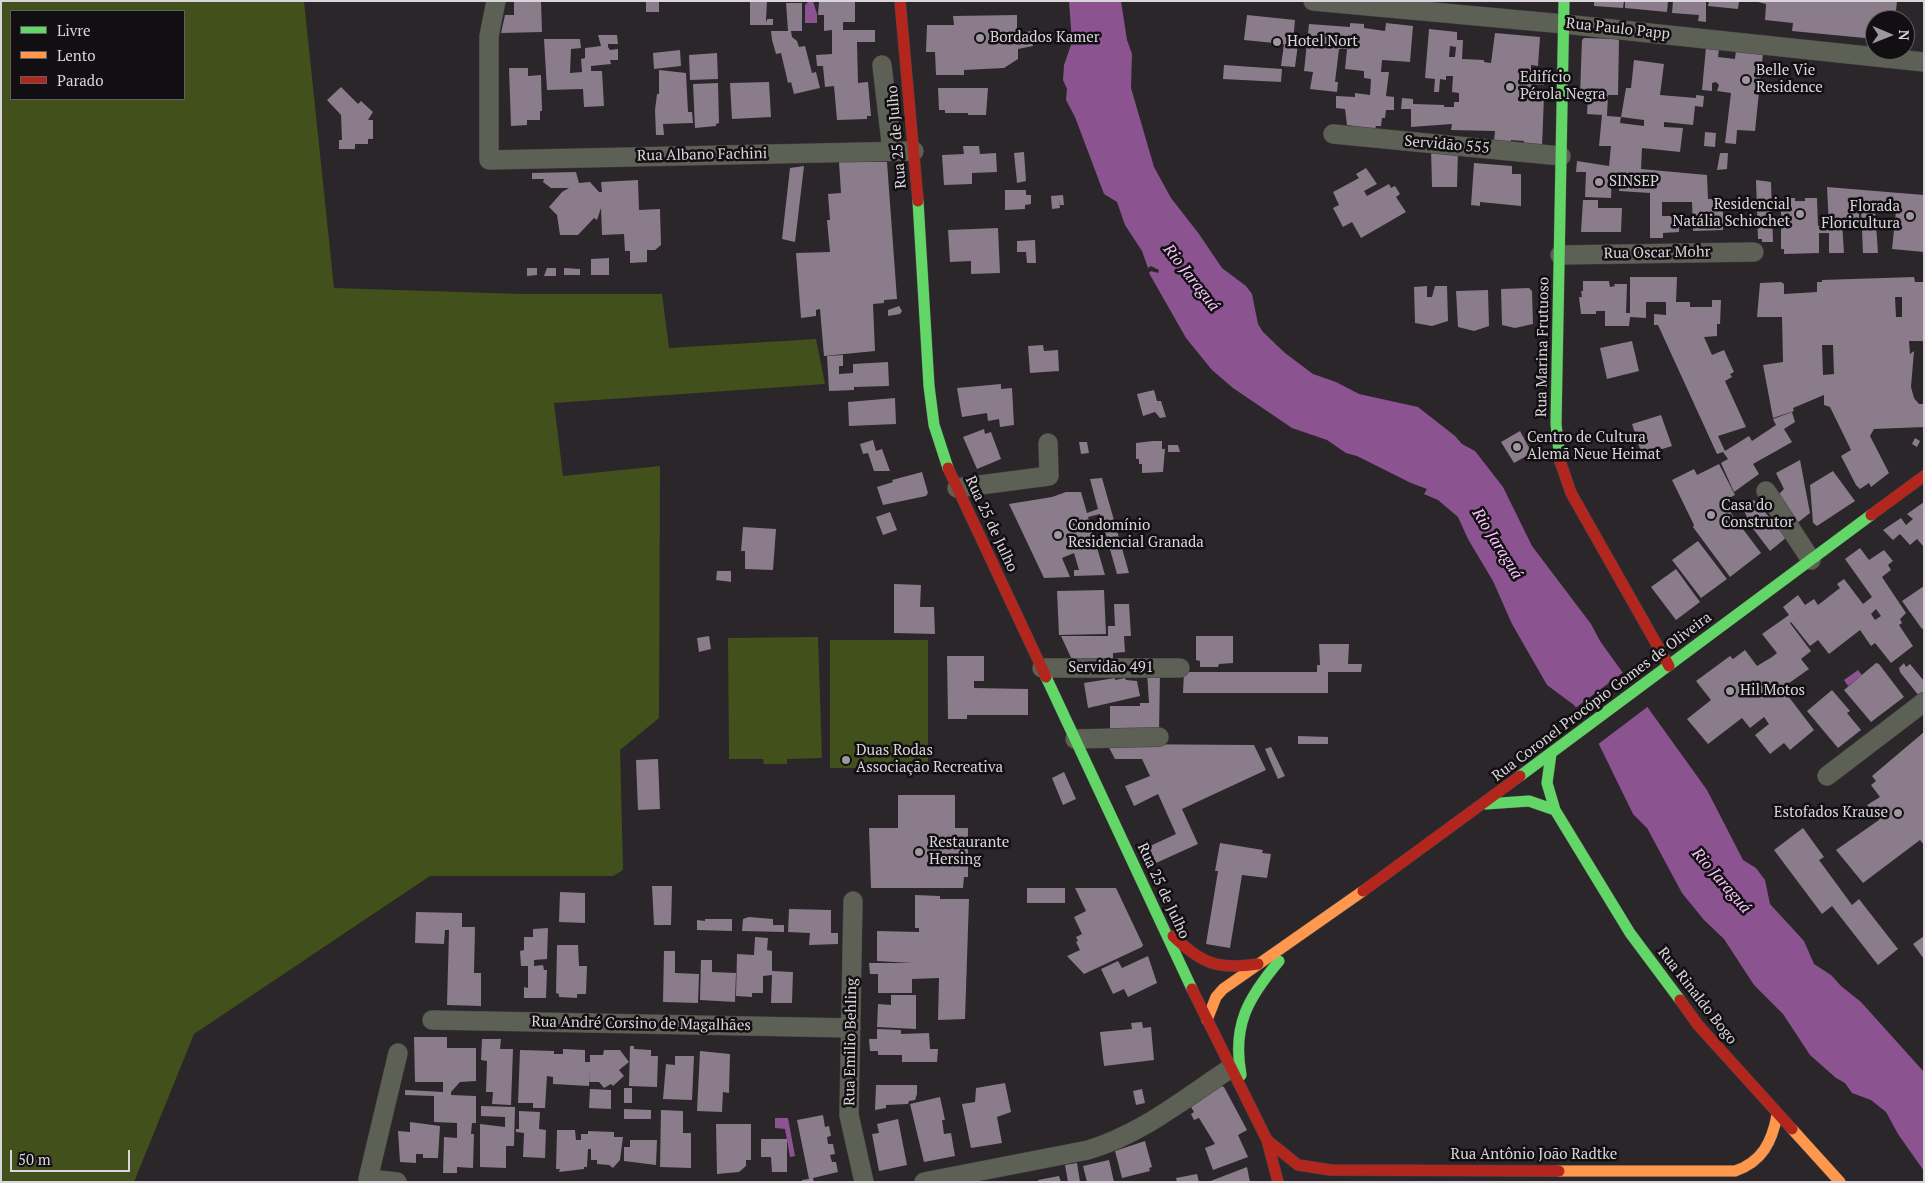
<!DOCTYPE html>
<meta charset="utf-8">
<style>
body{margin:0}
#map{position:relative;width:1925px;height:1183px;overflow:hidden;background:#2a262a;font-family:"PT Serif",serif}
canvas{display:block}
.frame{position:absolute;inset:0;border:2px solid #dad5db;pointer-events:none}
.legend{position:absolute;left:10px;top:10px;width:175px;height:90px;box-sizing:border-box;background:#120f12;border:1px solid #625e62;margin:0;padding:6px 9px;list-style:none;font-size:15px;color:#dad5db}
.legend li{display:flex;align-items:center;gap:10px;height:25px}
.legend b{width:25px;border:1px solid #625e62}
.north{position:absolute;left:1865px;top:10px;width:50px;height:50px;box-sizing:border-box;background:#120f12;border:1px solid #625e62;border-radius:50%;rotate:91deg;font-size:14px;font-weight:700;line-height:20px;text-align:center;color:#dad5db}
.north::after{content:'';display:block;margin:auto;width:18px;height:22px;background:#9c989d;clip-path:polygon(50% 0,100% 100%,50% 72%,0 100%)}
.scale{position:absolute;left:10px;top:1150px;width:120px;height:22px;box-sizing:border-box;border:2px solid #dad5db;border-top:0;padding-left:6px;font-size:15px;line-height:18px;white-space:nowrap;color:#dad5db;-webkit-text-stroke:4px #120f12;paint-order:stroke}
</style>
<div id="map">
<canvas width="1925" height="1183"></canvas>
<div class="frame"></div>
<ul class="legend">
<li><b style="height:6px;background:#63d668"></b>Livre</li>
<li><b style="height:6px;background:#ff974d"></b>Lento</li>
<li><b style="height:6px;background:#b3261e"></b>Parado</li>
</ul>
<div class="north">N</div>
<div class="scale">50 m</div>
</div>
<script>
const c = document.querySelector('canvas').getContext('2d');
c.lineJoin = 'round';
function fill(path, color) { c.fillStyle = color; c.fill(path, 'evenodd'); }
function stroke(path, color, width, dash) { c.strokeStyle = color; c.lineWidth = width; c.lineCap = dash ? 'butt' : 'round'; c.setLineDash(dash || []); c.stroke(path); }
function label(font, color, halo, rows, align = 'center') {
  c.font = font + ' "PT Serif",serif'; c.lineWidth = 5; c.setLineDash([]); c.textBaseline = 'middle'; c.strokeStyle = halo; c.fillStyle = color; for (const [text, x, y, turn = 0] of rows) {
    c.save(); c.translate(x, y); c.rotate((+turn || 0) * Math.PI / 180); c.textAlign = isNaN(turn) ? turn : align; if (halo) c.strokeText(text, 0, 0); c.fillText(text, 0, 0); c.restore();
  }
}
const green = new Path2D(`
 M1,1H304L334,288L523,294H662L669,348L816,339L825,384L554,403L563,476L660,466L659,718L620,750L623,870L613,876H430L194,1034L134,1182H1ZM11,11H184V99H11Z
 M818,637L822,758L787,759V764H764L763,759H729L728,638Z
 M830,640H928V768H830Z`);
const water = new Path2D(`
 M809,1H813L817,14V23H805V5Z
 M1069,1H1121L1127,40L1132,54L1131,88L1154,167L1171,198L1199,234L1222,268L1246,286L1252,294L1258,324L1263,332L1285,353L1313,374L1336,382L1359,394L1418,407L1455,436L1462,444L1475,451L1503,487L1532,546L1591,624L1600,641L1707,790L1743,860L1756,868L1765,880L1770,904L1804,941L1814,964L1831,975L1841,986L1861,1002L1924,1072V1171L1898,1134L1886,1112L1871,1100L1852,1093L1845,1083L1836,1078L1810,1055L1783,1014L1754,985L1724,939L1704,920L1682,893L1647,828L1633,814L1591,728L1574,705L1547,685L1512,624L1493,581L1468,539L1458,517L1438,500L1424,494L1427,489L1411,483L1357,456L1346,453L1327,440L1292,428L1233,388L1212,370L1186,338L1149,273L1151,271L1158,273L1159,270L1151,266L1148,268L1142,251L1125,225L1117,202L1104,194L1075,117L1066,100L1067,89L1063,80L1064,65L1072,42Z
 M1858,670L1862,675L1848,686L1844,680Z
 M775,1118H788L795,1156L790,1157L785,1129L775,1128Z`);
const pier = new Path2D(`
 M1625,671L1650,705L1597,745L1589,729L1574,709Z`);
const building = new Path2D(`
 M514,1H541L542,32L501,33L505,15H514Z
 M646,1H659V12H646Z
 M750,1H767L766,20L767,22V19H773V25H750Z
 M819,1H855V22H843V30H875V42H857L858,83L868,82L871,116H867V119L837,120L834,86L825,87L823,66H817L816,55L832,54V30L824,31V15H818Z
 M1594,1H1624L1623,8L1594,6Z
 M1625,1H1668L1667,12L1625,8Z
 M1673,1H1706V22L1698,21L1699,15L1672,13Z
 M1709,1H1739L1738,9L1708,6Z
 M1754,1H1897L1895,20H1875V39L1792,31L1793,23L1765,20L1766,4Z
 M786,3H802V31H791L792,37L797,41L799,47L805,46L812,73L816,72L820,88L794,94L791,82L788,83L781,53L776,54L772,40L771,31H788Z
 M1017,15V33L1032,31L1033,46L1018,49V59L1004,68L964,70V75H936L935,52H926L927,25H954L953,16Z
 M1247,15L1295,20L1293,43L1298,44L1295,67L1281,66L1284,44L1244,40Z
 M1350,23L1364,24V28L1385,31L1386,23L1413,26L1410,62L1382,60L1381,72H1389L1386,96L1394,97V110H1386L1385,118H1382L1381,126H1376L1375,129L1347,125L1345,109L1336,108V96L1355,97V93L1370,95L1371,79L1364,78V71L1345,69L1347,49H1339L1335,82H1338L1337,92L1310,89L1313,72L1304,71L1309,24L1350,27Z
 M1905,24H1909L1908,33H1905Z
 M1429,29L1457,32V40H1463L1462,59L1484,60V62L1491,63L1495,33L1540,37L1538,66L1531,65V71L1544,74V85H1533V89H1528L1527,93L1528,95L1544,96L1542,147L1524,145V141L1511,140V143L1494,141L1495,131L1451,130L1452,124L1411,127V109H1401L1402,98L1413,99V104L1444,105V107H1454V102H1459V93L1452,92L1453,76H1446V80L1440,79L1439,92H1434L1435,79L1425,78ZM1450,46L1456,47L1455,57H1449Z
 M598,35H617L618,44H608V47L610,50L618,49V60H610L611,64L591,66V71H602L604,106L584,107L583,89L547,90L544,39H580L581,48L571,49L570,73L582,72L581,59L585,58V48L601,46Z
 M1584,38L1619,39L1618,95H1608L1607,116L1621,117L1620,123L1644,126V120L1621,117L1626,88H1631L1634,60L1664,64L1660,95L1696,98V95L1704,96L1703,107L1695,106L1693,125L1664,122V127L1683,128L1680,152L1642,148L1641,169L1707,175L1708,199H1723V230L1693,231L1692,202H1662V216H1679V232L1663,233V238H1650V193L1619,191L1620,176H1612L1611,198L1585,197L1586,172H1576L1577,161L1609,166L1611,146H1599L1602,115L1587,114L1588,95H1580L1582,40ZM1625,177L1632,178L1631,187H1624Z
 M1706,47L1719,49L1718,57L1735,59L1736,50L1763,53L1755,131L1737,130L1736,144L1725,143L1731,93L1717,91L1719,85L1716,82L1712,83V91L1702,90Z
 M680,50L681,66L654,69L653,53Z
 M717,53L718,79L690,80L689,55Z
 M1224,65L1282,69L1281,82L1223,79Z
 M509,68H528V76L541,75L542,111H540V120H527V125L511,126Z
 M659,70L686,73L688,112H692L693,123L663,124L664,135H656L655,110L657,94H659Z
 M769,82L771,117L732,119L730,83Z
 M718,83L719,123L716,124V126L695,128L693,84Z
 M341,87L358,104L361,101L373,112L368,120H373V139H368V144H355V149H339V140H342L341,115L327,100Z
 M938,88H988L986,115H968V113H945V110H939Z
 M1705,132L1716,133L1715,147L1704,146Z
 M963,146H979L980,154L996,153L997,172L972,173V184L944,185L942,155L964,154Z
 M1431,148L1458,150L1457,187H1432Z
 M1024,152L1026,181L1017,183L1014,153Z
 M1720,153H1728L1727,169L1717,170Z
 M839,162H887L897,299L884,300V303L873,304L875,351L824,356L820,309L816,310V316L801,318L796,253L830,252L827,220H830L828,194L841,193Z
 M1474,163L1512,166V174H1521V206L1480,202V206L1471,205Z
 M804,166L795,242L782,239L790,168Z
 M1366,168L1377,184L1364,191L1367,196L1389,184L1391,188L1395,186L1400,194L1396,197L1406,212L1361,238L1352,222L1343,227L1333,208L1339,205L1333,192L1359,178L1356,174Z
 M576,172L579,183L590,182L599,192H602L601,182L638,180L639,210L660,209L661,245L655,250H647V262L630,263V251H625L624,234L602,235L601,208L597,220L594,218L578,235H560L557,215L549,207L562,192L569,188H551L543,182L544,179H532V173Z
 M1756,180L1771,182L1773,242H1762V239H1758Z
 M1827,187L1924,195V252L1892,249L1896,211L1875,209L1878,253H1863L1861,208H1864V201L1859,202V221L1842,222L1844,253H1829V233H1819V253L1784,254V249H1781V207H1784L1783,198H1795V201H1805V198H1817L1818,226H1829Z
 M1005,190H1026V195H1031V204L1025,205V209L1005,210Z
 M1063,195L1064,205H1060L1059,200L1060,208L1052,209L1051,196Z
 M1583,200H1598V208H1622L1621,232H1581Z
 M998,228L1000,273L971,274V261L950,262L948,230Z
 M1035,240L1036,263H1027L1026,252H1017V241Z
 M609,258V275H591V259Z
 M527,268H537V275L527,276Z
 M547,268H556V276H544Z
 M564,268L580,269V275H564Z
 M1630,277H1677L1676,302H1690V307H1712V300H1721L1720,324H1717V336L1704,337L1712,355L1724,350L1734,372L1730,374L1732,377L1725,381L1746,427L1718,436L1725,451L1749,436L1752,441L1776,425L1773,419L1792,412L1795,422L1784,429L1792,442L1753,464L1759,474L1734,492L1721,463L1728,459L1723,452L1717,454L1658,325H1654V314L1666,315V302H1646V318L1630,317L1629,326H1605V311H1596V314H1581L1579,297H1582L1581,291H1583V281H1609L1610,287L1615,286L1614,284H1627L1626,313H1630Z
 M1914,277L1915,282H1924V341H1909L1910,354L1914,351L1911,387L1914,398L1919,404H1924V427L1874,429L1870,436L1889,473L1871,487L1869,483L1860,489L1856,485L1841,456L1851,450L1830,407L1824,405V395L1793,408L1794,411L1773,418L1763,365L1783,362L1782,317H1757L1760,283L1781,282L1784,284V294L1817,292V282H1822V280ZM1895,297H1902V317H1896ZM1822,345H1833L1834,374L1823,375Z
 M1427,286V297H1432L1435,286H1447L1448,321L1432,326L1415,323L1414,287Z
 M1529,288L1532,291L1533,324L1515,328L1502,325L1501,289Z
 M1488,290L1489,326L1474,331L1458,327L1456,291Z
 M899,306L902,311L900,314L888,316V310Z
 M1632,341L1639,371L1607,379L1600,348Z
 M1043,345L1044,351L1058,350L1059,371L1030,373L1028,346Z
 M843,355V366H839V374L853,373V364L888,362L889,386L854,387V390L829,391L827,356Z
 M1001,384V389L1012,388L1014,425L1000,427L999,419L988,421L987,413L962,417L957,388Z
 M1154,390L1157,401H1161L1166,417L1160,418L1155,412L1143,416L1137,394Z
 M895,398L896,424L849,426L848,402Z
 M1661,415L1672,446L1659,450L1658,447L1641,452L1632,424Z
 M984,429L985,434L991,432L1001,459L977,469L963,437Z
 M1520,431L1532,453L1514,463L1501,442Z
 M1915,438L1920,441L1917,447L1912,444Z
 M873,440L876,451L882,449L890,471H874L868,453L863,454L860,444Z
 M1153,441H1162V449H1165L1163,472L1142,473V464H1139V459H1136V443Z
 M1079,442H1087L1089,453L1081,454Z
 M1168,445H1178L1180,452H1168Z
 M1800,460L1810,513L1796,524L1779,494L1784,489L1776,473Z
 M1719,464L1735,495L1727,499L1728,502L1724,504L1761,553L1730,577L1693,527L1694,525L1672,480L1694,469L1697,475Z
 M1833,471L1855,501L1817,526L1813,523L1810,485Z
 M922,472L928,493L926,496L883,505L877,487L893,482L892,480Z
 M1102,478L1129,573L1117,574L1100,514L1088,517L1105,575L1074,576V570H1079L1074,553L1062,558L1070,577L1044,578L1009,504L1052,497L1066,492H1081L1087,513L1098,509L1090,479Z
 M1754,500L1787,537L1770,551L1751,526L1743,508Z
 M1924,502V547L1917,539L1910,545L1900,534L1893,540L1883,530L1901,518L1906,525L1913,519L1907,514Z
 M890,512L897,530L883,535L876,517Z
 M743,527L776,529L773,570L745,569V551H741Z
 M1698,541L1727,579L1701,598L1672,560Z
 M1860,548L1869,560L1884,550L1893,561L1888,565L1891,570L1882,577L1906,613L1900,619L1902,623L1899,625L1913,646L1891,663L1875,643L1871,646L1860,630L1829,654L1818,640L1810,646L1791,622L1790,623L1811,651L1801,659L1809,669L1782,688L1814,730L1790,750L1784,743L1770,754L1755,735L1769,724L1764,717L1750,728L1742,718L1708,744L1687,719L1711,700L1696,681L1730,656L1733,659L1745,650L1757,666L1772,657L1777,653L1762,634L1789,615L1783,607L1798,595L1805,605L1814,599L1818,605L1840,588L1837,584L1844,579L1863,604L1872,597L1845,559ZM1876,609L1881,616L1875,620L1871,614Z
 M1676,569L1700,602L1676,620L1651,587Z
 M717,571H731V582L716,580Z
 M894,584L921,585L920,607H934L935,634L894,633Z
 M1924,586V628L1922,629L1902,601Z
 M1104,590L1106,634L1059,635L1057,591Z
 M1114,604H1129L1131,636H1124L1125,652L1113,653V662H1073L1061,636H1108V626H1115Z
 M709,636L711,649L699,652L697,638Z
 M1196,636H1233V663L1219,664L1218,667H1200V661L1196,660Z
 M1319,644H1349L1348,664H1362L1361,672H1328V693H1183L1184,672H1317V665H1320Z
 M947,656H984V681H974V688L1028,689V715H967V719H948Z
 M1876,663L1879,664L1904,697L1871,722L1844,690Z
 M1904,663L1906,667L1910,664L1924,681V692L1919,696L1900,672L1899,668Z
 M1147,672H1160L1159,733L1110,730V706H1140V703H1149Z
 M1115,678V680L1125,678L1126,680L1137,681L1140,696L1088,708L1084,683Z
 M1832,690L1850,711L1847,713L1861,730L1838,748L1807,711Z
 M1924,732V845L1920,840L1863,883L1836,850L1879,820L1867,805L1880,797L1871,785L1876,781L1872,776Z
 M1298,736L1328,737V744H1298Z
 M1107,744L1254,745L1266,770L1182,809L1198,844L1156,863L1148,847L1176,834L1158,794L1134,806L1125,786L1150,776L1142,759H1115Z
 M1271,747L1285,776L1278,779L1265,749Z
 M658,759L660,809L638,810L636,760Z
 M1064,772L1076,799L1063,805L1052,778Z
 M898,795H955V828H968V877H964L963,888H871L869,828H898Z
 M1803,828L1824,857L1819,860L1852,905L1859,899L1898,949L1878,965L1832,906L1822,914L1774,850Z
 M1220,843L1263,850L1262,853L1271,854L1267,878L1242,875L1230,948L1206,944L1218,871H1215Z
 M652,886H672L671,925H654Z
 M1027,888H1065V903H1027Z
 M1075,888H1116L1143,945L1142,947L1084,974L1067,956L1080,950L1076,942L1078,941L1076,937L1082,934L1074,917L1086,911Z
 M560,892L585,893V923L559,922Z
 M915,895L940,896V899H969L965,1019L938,1020L939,978L912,979V993H878V974H870L869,963H912L877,961V931L919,932V928H915Z
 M789,909L831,910V933H838V944L809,945L810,933L788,932Z
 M416,912L462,913V927H475L474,973H481V1006L447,1005L449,930H445L444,944L415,943Z
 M749,917L773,919V925H784V932L742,931L743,919Z
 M705,919H732V931L697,930V920L705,921Z
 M548,928L547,959L534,960V966L543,965L544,970H547L546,998H524V987L528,988V966H521L520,951L524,950V937H533V929Z
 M1924,936V959L1913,944Z
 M755,937L768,938L767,950L772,951V971L793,972L792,1003H771L772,975L763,976V993H752V997L736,996L737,954L754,955Z
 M557,945H578L579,966H587L586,994H577V998L559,997V994L556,993Z
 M664,951H675V973L699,974L698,1003L663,1002Z
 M1148,956L1157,983L1128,997L1124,989L1113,994L1101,969L1118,961L1122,968Z
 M701,960H712V972L736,973L735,1002L700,1000Z
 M891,995H916V1029L877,1027L878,1004L891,1005Z
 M1142,1022L1143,1028L1151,1027L1154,1060L1104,1066L1100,1032L1132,1029L1131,1023Z
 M877,1029L901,1030V1034L929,1033L930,1049H938L937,1062H902V1055H878V1051H870L869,1039H877Z
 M414,1037H447V1048H476V1081L460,1082L451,1092V1095L476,1096V1123H472L471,1134H474L473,1168L457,1167V1173H443L444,1137L457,1138V1123L434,1122V1096L405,1095V1090L443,1092V1082H415Z
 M482,1039H501L500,1049H513L511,1105L492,1104L493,1092H486L487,1061L481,1060Z
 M630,1046H634V1049L651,1050V1056H658L657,1087L629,1086Z
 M563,1049L585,1050V1062H590V1055H603L604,1050H620L629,1062L619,1070L624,1076L613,1086L611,1084L604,1088L599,1082H589L590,1070L589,1086L553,1084V1077L547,1076L545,1108H533V1103H518L520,1050L554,1051V1054H563Z
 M700,1051L730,1054L729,1093L723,1092L722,1112L697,1111Z
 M675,1056H694L692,1100L663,1099L666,1064L675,1065Z
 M1005,1083L1011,1112L997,1117L1002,1143L971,1148L962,1104L975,1102L976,1088Z
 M876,1085H917V1094L915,1100L909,1101L908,1104L886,1105V1108L875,1110Z
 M1217,1085L1224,1087L1247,1130L1238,1135L1248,1157L1213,1170L1205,1148L1215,1144L1199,1118L1194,1120L1191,1114L1194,1112L1188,1102Z
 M624,1088H632V1103H624Z
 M590,1089L611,1090V1109L589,1108Z
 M1142,1089L1145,1103L1136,1105L1133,1091Z
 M940,1097L945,1120H942L944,1134L951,1133L955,1156L924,1162L910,1104Z
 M481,1106L515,1107L514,1146H506V1168L480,1167V1124L505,1127V1117L481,1116Z
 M624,1109L651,1110V1119H624Z
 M661,1110L683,1111V1133H691V1168L660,1167Z
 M519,1111L540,1112L539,1129L546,1130L545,1158L523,1157L524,1133L516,1132V1129H519Z
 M823,1115L825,1127L829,1126L831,1136L827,1137L828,1144H833L835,1154L830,1155L832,1162H836L838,1172L813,1178L814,1182H802V1180L809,1179L797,1120Z
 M898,1119L907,1165L879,1171L872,1134L879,1133L877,1124Z
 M410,1122L440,1126L438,1158H423V1154H416V1163L400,1162L398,1131L410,1132Z
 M716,1124H751V1160H746V1166L739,1172L717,1174Z
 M557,1130H575L576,1140H581V1134H588V1131L614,1132V1137H623L620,1160L613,1168L609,1165L597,1164V1160H591V1149H588L587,1167H584V1169L559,1172L560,1169H556Z
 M761,1139H787V1172H772L771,1157H761Z
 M630,1140H657L656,1165L624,1161V1147H630Z
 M1145,1141L1152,1167L1149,1168L1150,1171L1122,1178L1115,1151Z
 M1109,1160L1114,1182H1087L1083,1166Z
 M1077,1163L1080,1182H1068L1065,1165Z
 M1247,1167L1250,1182H1208Z
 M1197,1174L1199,1182H1177L1176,1178Z
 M1059,1176L1061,1182H1039L1038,1180Z`);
const street = new Path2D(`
 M496,1L489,36V160L914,151
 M1313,1L1564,24L1924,62
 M882,65L892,151
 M1333,134L1561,156
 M1560,255L1754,252
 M957,488L1049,476L1048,443
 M1766,491L1811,560
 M1042,668H1180
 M1075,739L1159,737
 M1827,776L1924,702
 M853,901L849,1115L864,1182
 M432,1020L851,1028
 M397,1182L368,1179L398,1053
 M924,1182L1088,1150C1142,1134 1185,1098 1231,1068`);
const fast = new Path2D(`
 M918,201L929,386L934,425L948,468
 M1560,461L1556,424L1564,1
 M1046,677L1192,989
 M1551,754L1547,783L1555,810L1630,933L1680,1000
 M1520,776L1871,515
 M1486,804L1529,801L1555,810
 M1241,1075C1232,1025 1248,998 1279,961`);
const slow = new Path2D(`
 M1207,1020L1216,997L1223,989L1363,891
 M1792,1129L1840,1182
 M1559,1171H1735C1762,1162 1772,1142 1777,1115`);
const jam = new Path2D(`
 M900,1L918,201
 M1560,461L1571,493L1669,666
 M948,468L1046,677
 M1871,515L1924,476
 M1363,891L1520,776
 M1173,936C1202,964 1218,970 1258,964
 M1192,989L1267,1140L1278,1182
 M1680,1000L1698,1025L1792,1129
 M1267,1140L1298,1165L1331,1170L1559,1171`);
const markers = [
 [980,38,5,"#9c989d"],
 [1277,42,5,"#9c989d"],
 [1746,80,5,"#9c989d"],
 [1510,87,5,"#9c989d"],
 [1599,182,5,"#9c989d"],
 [1800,214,5,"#9c989d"],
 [1910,216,5,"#9c989d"],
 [1517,447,5,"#9c989d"],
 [1711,515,5,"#9c989d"],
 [1058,535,5,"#9c989d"],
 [1730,691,5,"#9c989d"],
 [846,760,5,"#9c989d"],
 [1898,813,5,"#9c989d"],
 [919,852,5,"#9c989d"]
];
const streetNames = [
 ["Rua Paulo Papp",1618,29,6],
 ["Rua 25 de Julho",897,137,-95],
 ["Servidão 555",1447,145,5],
 ["Rua Albano Fachini",702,155,-1],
 ["Rua Oscar Mohr",1657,253,-1],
 ["Rua Marina Frutuoso",1543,347,-89],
 ["Rua 25 de Julho",991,524,65],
 ["Servidão 491",1111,668],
 ["Rua Coronel Procópio Gomes de Oliveira",1602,697,-37],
 ["Rua 25 de Julho",1163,891,65],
 ["Rua Rinaldo Bogo",1697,996,52],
 ["Rua André Corsino de Magalhães",641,1024,1],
 ["Rua Emilio Behling",851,1042,-89],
 ["Rua Antônio João Radtke",1534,1155]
];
const poiNames = [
 ["Bordados Kamer",990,38],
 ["Hotel Nort",1287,42],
 ["Belle Vie",1756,71],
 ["Residence",1756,88],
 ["Edifício",1520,78],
 ["Pérola Negra",1520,95],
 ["SINSEP",1609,182],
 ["Residencial",1790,205,"right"],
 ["Natália Schiochet",1790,222,"right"],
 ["Florada",1900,207,"right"],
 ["Floricultura",1900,224,"right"],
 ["Centro de Cultura",1527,438],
 ["Alemã Neue Heimat",1527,455],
 ["Casa do",1721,506],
 ["Construtor",1721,523],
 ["Condomínio",1068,526],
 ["Residencial Granada",1068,543],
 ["Hil Motos",1740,691],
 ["Duas Rodas",856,751],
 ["Associação Recreativa",856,768],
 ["Estofados Krause",1888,813,"right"],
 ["Restaurante",929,843],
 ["Hersing",929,860]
];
const waterNames = [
 ["Rio Jaraguá",1191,278,52],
 ["Rio Jaraguá",1497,544,58],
 ["Rio Jaraguá",1721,881,49]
];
fill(green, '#42501c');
fill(water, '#8b5491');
fill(pier, '#2a262a');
fill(building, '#8a7c8b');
stroke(street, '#454345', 20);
stroke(fast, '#454345', 12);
stroke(slow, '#454345', 12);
stroke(jam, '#454345', 12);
stroke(street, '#5d6055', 19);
stroke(fast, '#63d668', 11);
stroke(slow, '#ff974d', 11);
stroke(jam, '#b3261e', 11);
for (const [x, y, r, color] of markers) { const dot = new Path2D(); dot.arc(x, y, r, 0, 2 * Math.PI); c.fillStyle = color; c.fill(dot); stroke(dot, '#120f12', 2); }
label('15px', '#dad5db', '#120f12', streetNames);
label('15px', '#dad5db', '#120f12', poiNames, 'left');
label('italic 16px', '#f7c5fb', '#120f12', waterNames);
</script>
